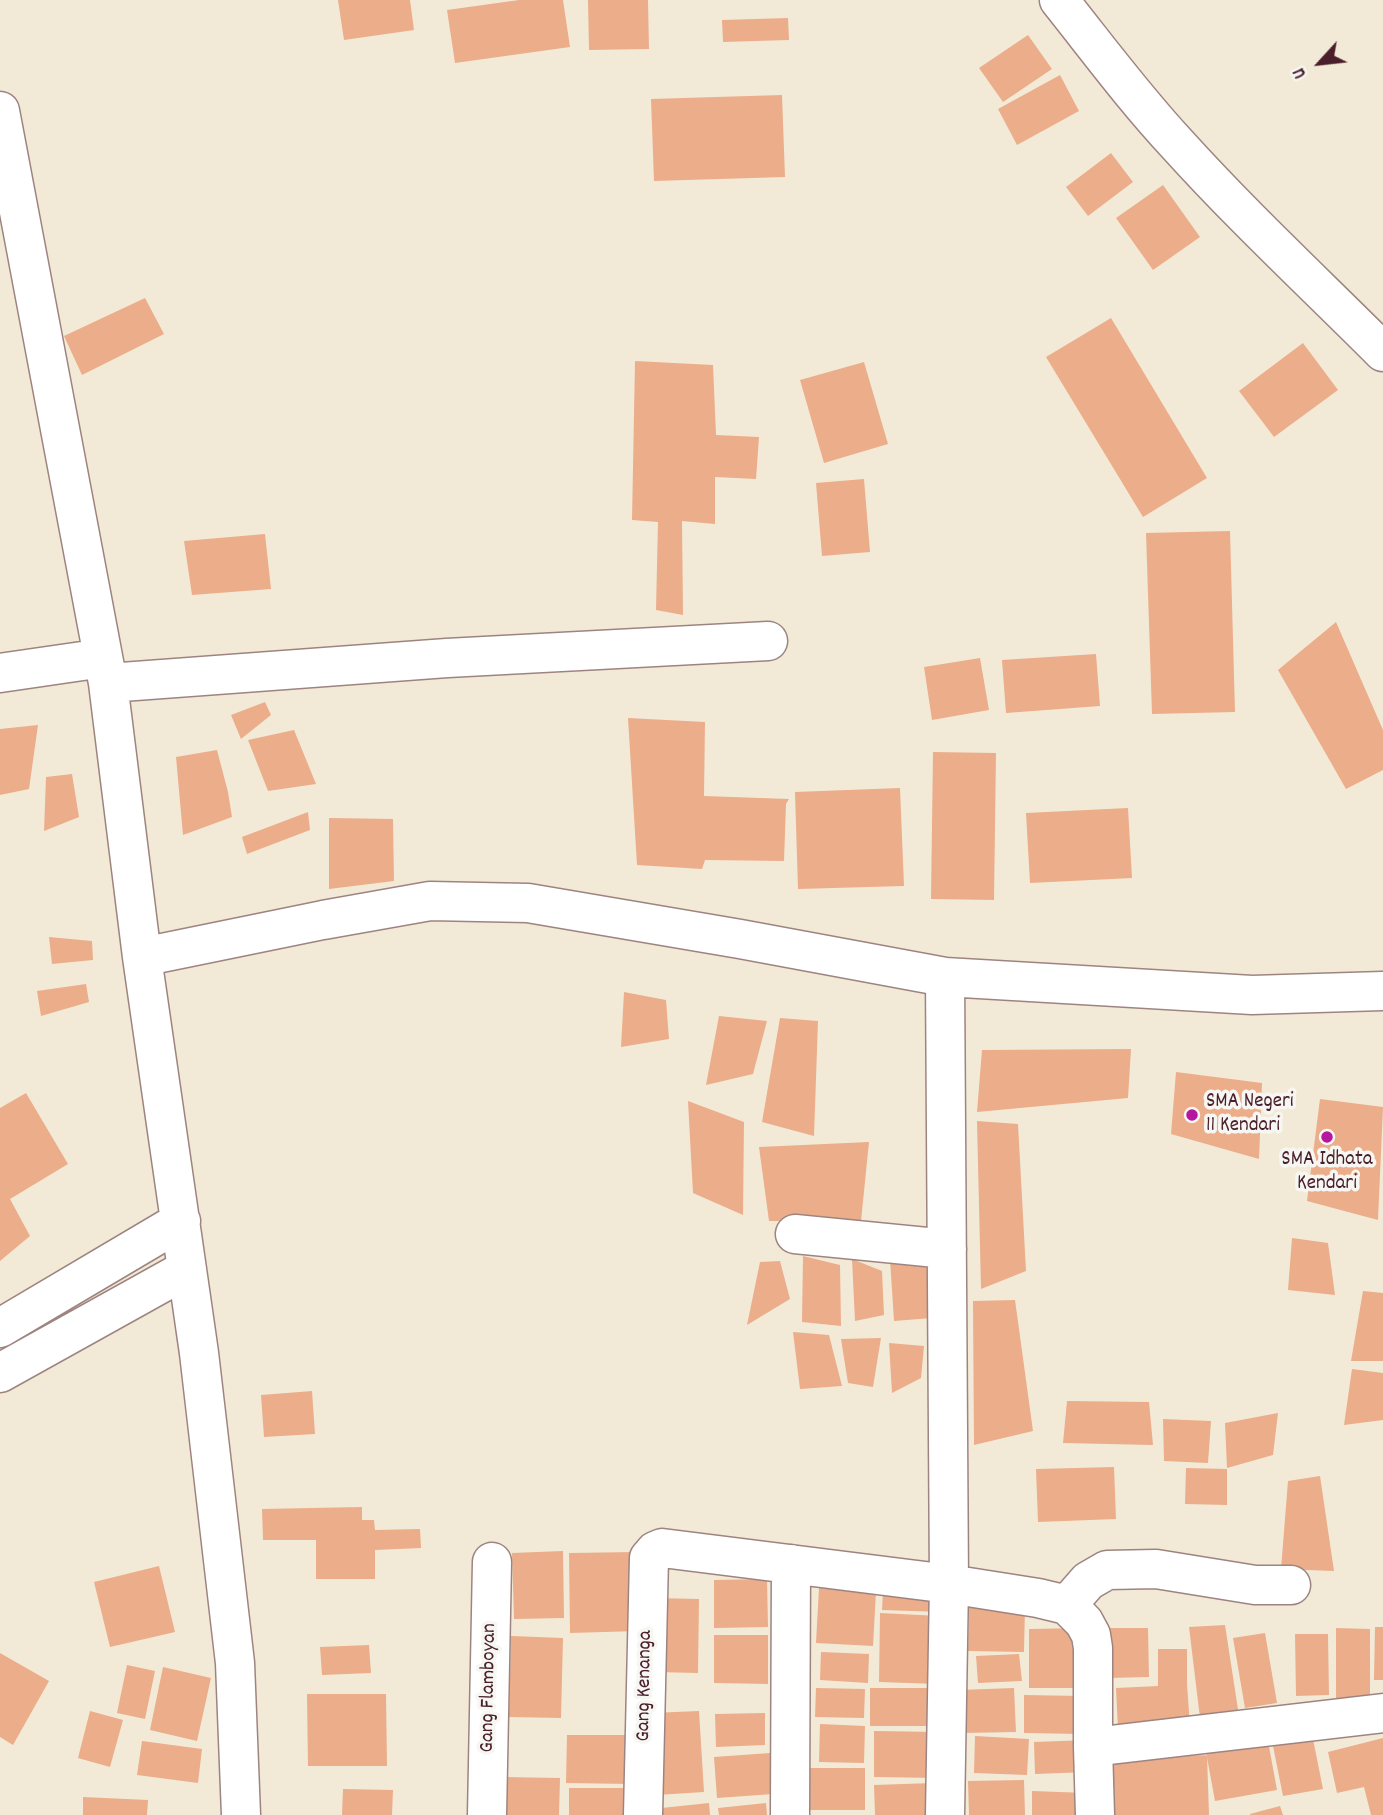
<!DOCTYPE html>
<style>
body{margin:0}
#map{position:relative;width:1383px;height:1815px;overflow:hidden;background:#f2ead7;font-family:Dekko,sans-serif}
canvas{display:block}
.north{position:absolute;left:1285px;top:28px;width:70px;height:70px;-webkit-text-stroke:5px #f6f6f2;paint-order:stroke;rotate:243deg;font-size:19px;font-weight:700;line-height:28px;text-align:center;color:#4a1f2b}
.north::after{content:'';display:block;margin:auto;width:24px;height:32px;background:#4a1f2b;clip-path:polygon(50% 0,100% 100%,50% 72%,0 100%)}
</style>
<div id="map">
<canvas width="1383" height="1815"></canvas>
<div class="north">U</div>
</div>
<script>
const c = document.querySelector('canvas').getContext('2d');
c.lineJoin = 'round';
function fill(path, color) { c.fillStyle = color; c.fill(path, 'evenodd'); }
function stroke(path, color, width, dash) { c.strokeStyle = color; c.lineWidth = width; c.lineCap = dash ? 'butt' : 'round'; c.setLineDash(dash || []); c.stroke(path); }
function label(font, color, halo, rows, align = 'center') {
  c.font = font + ' Dekko,sans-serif'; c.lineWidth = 7; c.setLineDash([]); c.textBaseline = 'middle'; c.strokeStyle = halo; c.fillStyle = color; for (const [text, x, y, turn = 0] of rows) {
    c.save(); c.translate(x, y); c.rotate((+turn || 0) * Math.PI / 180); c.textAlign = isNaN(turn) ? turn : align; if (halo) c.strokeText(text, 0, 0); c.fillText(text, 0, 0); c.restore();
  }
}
const building = new Path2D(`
 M338,0H410L414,30L344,40Z
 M519,0H563L570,47L455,63L447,10Z
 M588,0H648L649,49L589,50Z
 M788,18L789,40L723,42L722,20Z
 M1028,35L1052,69L1003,102L979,68Z
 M1060,75L1079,111L1017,145L998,109Z
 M782,95L785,177L654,181L651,99Z
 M1111,153L1133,182L1088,216L1066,187Z
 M1163,185L1200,237L1153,270L1116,218Z
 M145,298L164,334L82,375L64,336Z
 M1111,318L1207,478L1143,517L1046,357Z
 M1303,343L1338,390L1274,437L1239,391Z
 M635,361L713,365L716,435L759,437L756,479L715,477V524L682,521L683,615L656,610L658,522L632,520Z
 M864,362L888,444L824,463L800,380Z
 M864,479L870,552L822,556L816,483Z
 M1230,531L1235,712L1152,714L1146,533Z
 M265,534L271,589L192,595L184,541Z
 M1336,622L1383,730V770L1346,789L1278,670Z
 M1096,654L1100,706L1006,713L1002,660Z
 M980,658L989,710L932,720L924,667Z
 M265,702L271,715L241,739L231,715Z
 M628,718L705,722L704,796L789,799L786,804L784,861L705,860L702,869L637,865Z
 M38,725L29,789L0,795V729Z
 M294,730L316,784L268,791L248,740Z
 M217,750L228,792L232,817L183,835L176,757Z
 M933,752L996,753L994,900L931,899Z
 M72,774L79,817L44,831L46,777Z
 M900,788L904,886L798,889L795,792Z
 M1128,808L1132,878L1030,883L1026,813Z
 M308,812L310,830L247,854L242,837Z
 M329,818L393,819L394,881L329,889Z
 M49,937L92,941L93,960L52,964Z
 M86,984L89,1002L41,1016L37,991Z
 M624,992L666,1000L669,1039L621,1047Z
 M719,1016L767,1021L753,1074L706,1085Z
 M780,1018L818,1021L814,1136L762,1122Z
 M1131,1049L1128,1098L977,1112L982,1050Z
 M1176,1072L1262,1083L1259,1159L1171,1134Z
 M26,1093L68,1164L10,1199L30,1236L0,1261V1108Z
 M1320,1099L1383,1107L1378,1220L1307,1201Z
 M688,1101L744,1122L743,1215L693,1193Z
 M977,1121L1018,1124L1026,1271L981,1289Z
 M869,1142L861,1221H769L759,1147Z
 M1292,1238L1328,1243L1335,1295L1288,1290Z
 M803,1256L840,1265L841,1326L802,1322Z
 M852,1259L882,1271L884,1315L855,1321Z
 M890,1259L933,1269L932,1318L894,1321Z
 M780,1261L790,1299L747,1325L760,1262Z
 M1363,1291L1383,1293V1361H1351Z
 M1015,1300L1033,1431L974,1445L973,1301Z
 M793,1332L829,1335L842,1386L800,1389Z
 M881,1338L873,1387L848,1383L841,1339Z
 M889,1343L924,1346L921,1378L892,1393Z
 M1352,1369L1383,1373V1420L1344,1425Z
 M312,1391L315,1434L264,1437L261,1395Z
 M1067,1401L1149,1402L1153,1445L1063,1443Z
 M1278,1413L1273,1455L1227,1468L1225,1423Z
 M1163,1419L1211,1421L1208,1463L1164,1461Z
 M1114,1467L1116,1519L1038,1522L1036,1469Z
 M1186,1468L1227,1469V1505L1185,1504Z
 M1320,1476L1334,1571L1281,1569L1288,1481Z
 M362,1507V1520H374L375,1530L420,1529L421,1548L375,1550V1579H316V1540H263L262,1509Z
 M563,1551L564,1618L514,1619L512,1553Z
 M636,1552L638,1631L570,1633L569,1553Z
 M159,1566L175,1632L110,1647L94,1582Z
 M767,1579L768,1627L714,1628V1580Z
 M819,1588L876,1591L873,1646L816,1643Z
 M883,1591L942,1594V1612L882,1610Z
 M656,1598L699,1599L698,1673L655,1672Z
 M969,1606L1025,1607L1024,1652L968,1651Z
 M880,1613L939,1616L937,1684L879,1682Z
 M1225,1625L1239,1716L1200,1718L1189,1627Z
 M1375,1627H1383V1680H1374Z
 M1082,1628L1083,1688H1029V1629Z
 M1106,1628H1148L1149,1677L1108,1678Z
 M1336,1628L1370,1629V1705L1336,1704Z
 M1265,1633L1277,1703L1245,1708L1233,1638Z
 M1295,1634H1328L1329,1695L1296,1696Z
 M714,1635H768V1684L714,1683Z
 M511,1636L563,1638L561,1718L509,1717Z
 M369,1645L371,1673L322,1675L320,1647Z
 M1158,1649H1187V1684L1190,1726L1118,1730L1116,1688L1158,1686Z
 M821,1652L869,1654L868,1683L820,1680Z
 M0,1653L49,1681L13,1745L0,1737Z
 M1019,1654L1022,1681L978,1683L976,1656Z
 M127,1665L155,1671L145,1719L117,1713Z
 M163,1667L211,1678L197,1741L150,1730Z
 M816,1688L865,1689L864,1718L815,1717Z
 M870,1688H935V1726H870Z
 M1014,1688L1016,1732L961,1733L959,1690Z
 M307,1694H386L387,1766H308Z
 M1024,1695L1082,1696L1081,1734L1024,1733Z
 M90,1711L123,1720L110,1767L78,1758Z
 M699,1711L704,1792L657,1795L652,1713Z
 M765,1713V1745L716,1747L715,1714Z
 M820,1724L865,1726L864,1763L819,1762Z
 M1311,1729L1323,1789L1283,1796L1271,1736Z
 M874,1731L938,1732V1778L874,1777Z
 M567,1735H629L630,1784L566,1783Z
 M975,1736L1029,1739L1027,1775L974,1773Z
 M1383,1738V1815H1371L1364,1787L1337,1793L1328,1752Z
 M1088,1740L1089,1772L1035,1774L1034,1742Z
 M142,1741L202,1749L198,1783L137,1775Z
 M1268,1741L1277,1790L1215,1801L1206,1752Z
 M770,1753L773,1794L717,1798L714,1757Z
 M1207,1755L1209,1815H1115L1113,1759Z
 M808,1768H865V1810H808Z
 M502,1777L560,1778L559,1815H501Z
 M1024,1780L1025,1815H969L968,1781Z
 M933,1783L935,1815H875L874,1785Z
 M569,1788H626L627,1815H569Z
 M343,1789L393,1790L392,1815H342Z
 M1032,1791L1087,1793L1086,1815H1032Z
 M83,1797L148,1800L147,1815H83Z
 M709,1803L710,1815H653L652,1809Z
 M766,1803L767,1815H719L718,1808Z
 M1280,1806L1283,1815H1250V1814Z`);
const minor = new Path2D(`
 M1059,0C1098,49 1135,99 1177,144C1242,216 1314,283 1383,352
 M0,111L108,683L142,957L199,1353L235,1663L241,1815
 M0,673L103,658
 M108,683L447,658L768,641
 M142,957L323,920L430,901L528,903L740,939L945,977L1252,995L1383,991
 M795,1234L947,1249
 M0,1328L181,1221
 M0,1373L187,1269
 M1067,1605L1088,1581L1107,1570L1156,1569L1255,1585H1291
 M1093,1747L1383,1713
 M487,1815L492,1562
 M643,1815L649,1558L655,1551L662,1548L949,1584L1038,1598L1067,1605L1084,1622L1091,1635L1093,1648V1747L1095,1815
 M790,1815L791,1564
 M945,1815L949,1584L945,977`);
const markers = [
 [1192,1115,7,"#b5179e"],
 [1327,1137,7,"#b5179e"]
];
const poiNames = [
 ["SMA Negeri",1206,1103],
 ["11 Kendari",1206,1127],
 ["SMA Idhata",1327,1161,"center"],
 ["Kendari",1327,1185,"center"]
];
const streetNames = [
 ["Gang Kenanga",646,1686,-89],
 ["Gang Flamboyan",490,1688,-89]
];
fill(building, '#ecad8a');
stroke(minor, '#9e8481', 41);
stroke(minor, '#fff', 38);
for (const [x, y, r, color] of markers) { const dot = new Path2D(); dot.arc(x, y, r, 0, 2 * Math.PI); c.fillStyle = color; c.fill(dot); stroke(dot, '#f6f6f2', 2.5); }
label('21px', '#4a1f2b', '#f6f6f2', poiNames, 'left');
label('21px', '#4a1f2b', '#f6f6f2', streetNames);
</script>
